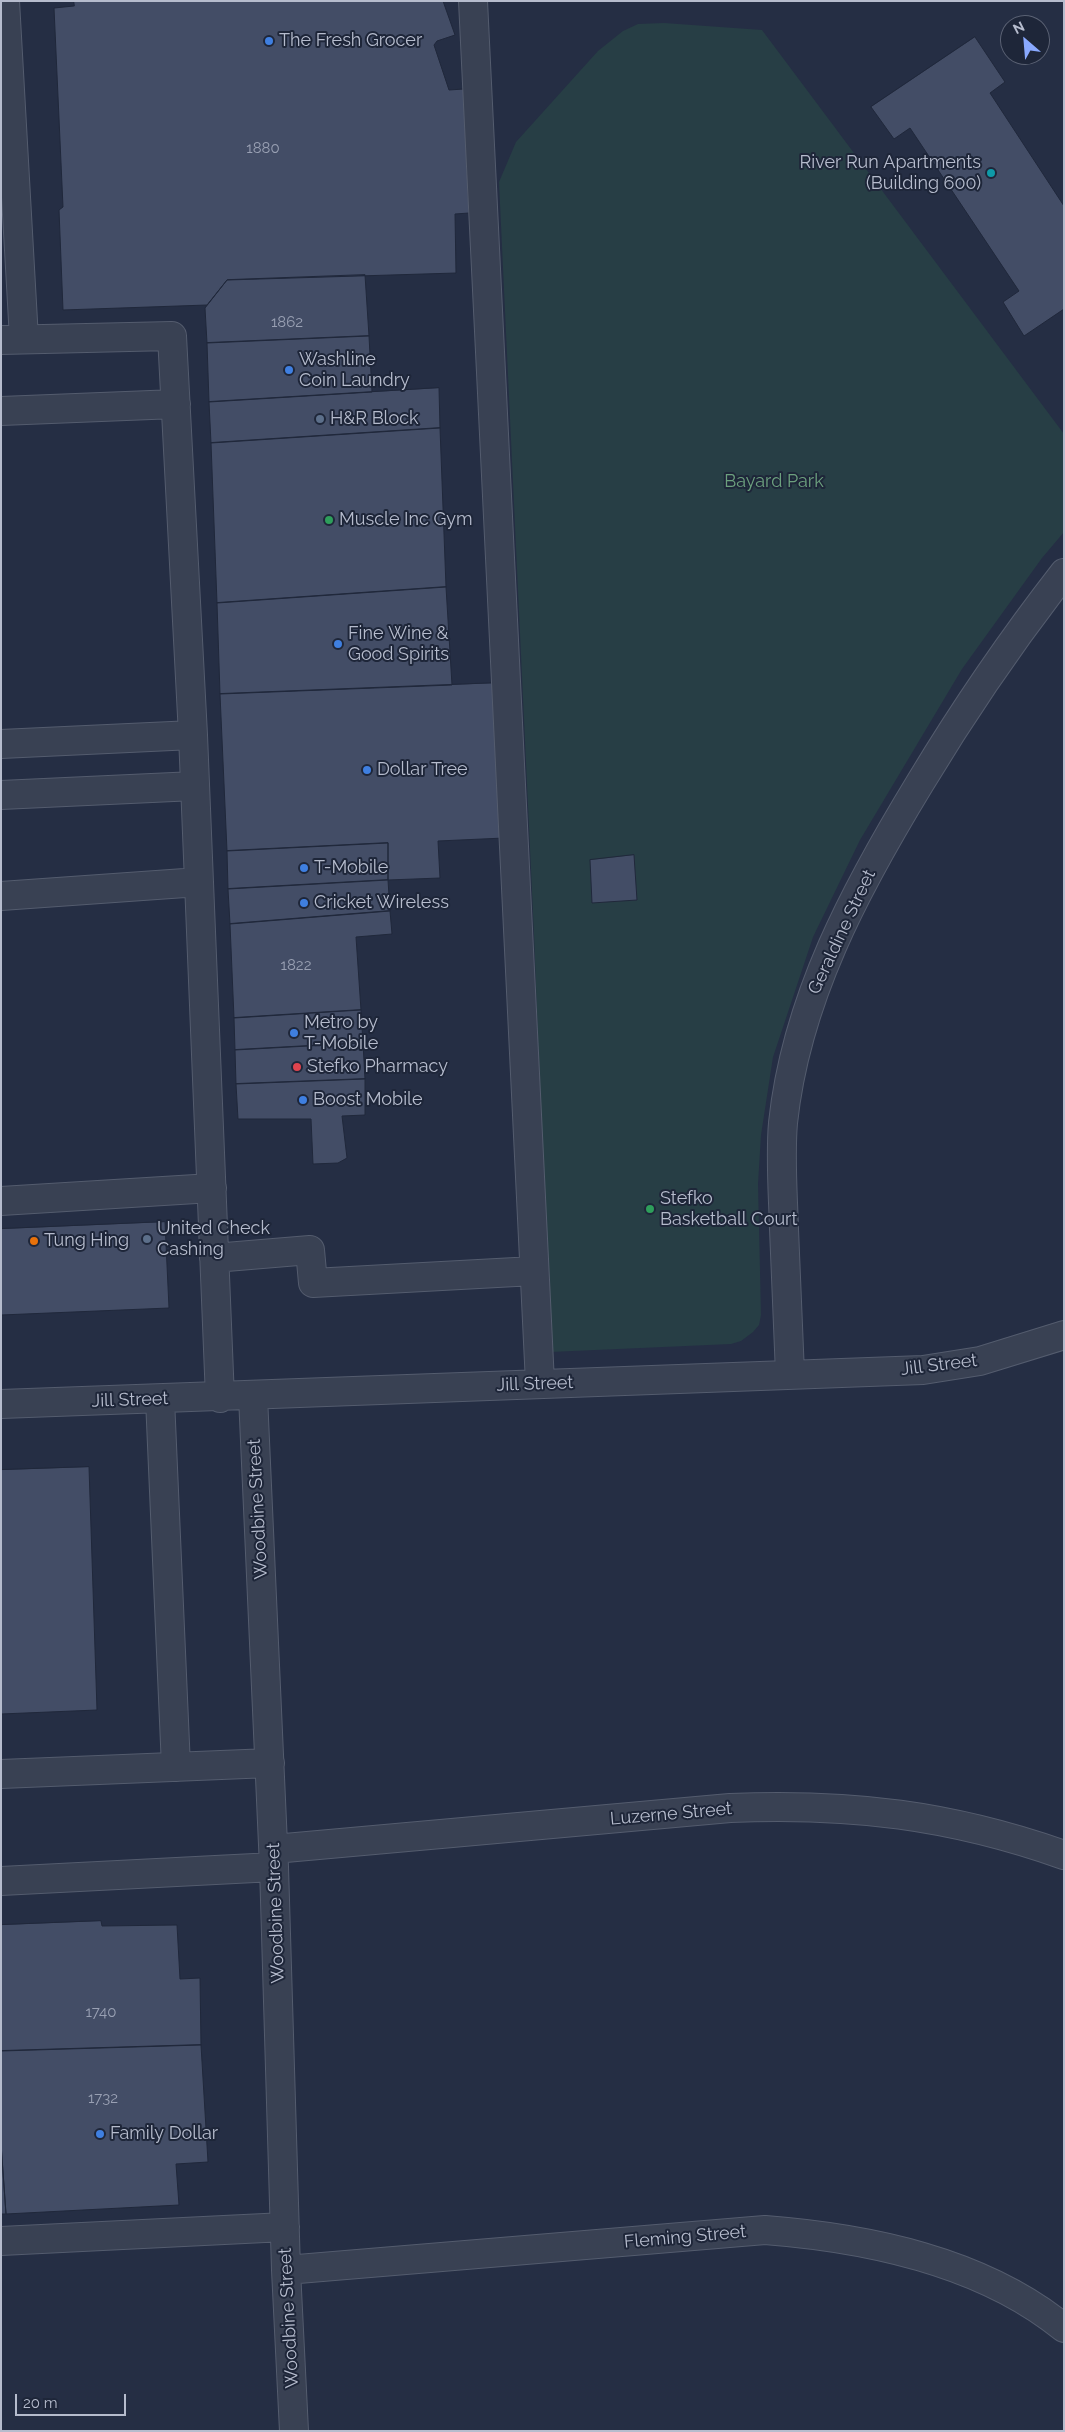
<!DOCTYPE html>
<style>
body{margin:0}
#map{position:relative;width:1065px;height:2432px;overflow:hidden;background:#252e44;font-family:Raleway,sans-serif}
canvas{display:block}
.frame{position:absolute;inset:0;border:2px solid #b6bccd;pointer-events:none}
.north{position:absolute;left:1000px;top:15px;width:50px;height:50px;box-sizing:border-box;background:#1e2639;border:1px solid #5b6274;border-radius:50%;rotate:333deg;font-size:14px;font-weight:700;line-height:20px;text-align:center;color:#b6bccd}
.north::after{content:'';display:block;margin:auto;width:18px;height:22px;background:#89a9ff;clip-path:polygon(50% 0,100% 100%,50% 72%,0 100%)}
.scale{position:absolute;left:15px;top:2394px;width:111px;height:22px;box-sizing:border-box;border:2px solid #b6bccd;border-top:0;padding-left:6px;font-size:15px;line-height:18px;white-space:nowrap;color:#b6bccd;-webkit-text-stroke:4px #1e2639;paint-order:stroke}
</style>
<div id="map">
<canvas width="1065" height="2432"></canvas>
<div class="frame"></div>
<div class="north">N</div>
<div class="scale">20 m</div>
</div>
<script>
const c = document.querySelector('canvas').getContext('2d');
c.lineJoin = 'round';
function fill(path, color) { c.fillStyle = color; c.fill(path, 'evenodd'); }
function stroke(path, color, width, dash) { c.strokeStyle = color; c.lineWidth = width; c.lineCap = dash ? 'butt' : 'round'; c.setLineDash(dash || []); c.stroke(path); }
function label(font, color, halo, rows, align = 'center') {
  c.font = font + ' Raleway,sans-serif'; c.lineWidth = 4; c.setLineDash([]); c.textBaseline = 'middle'; c.strokeStyle = halo; c.fillStyle = color; for (const [text, x, y, turn = 0] of rows) {
    c.save(); c.translate(x, y); c.rotate((+turn || 0) * Math.PI / 180); c.textAlign = isNaN(turn) ? turn : align; if (halo) c.strokeText(text, 0, 0); c.fillText(text, 0, 0); c.restore();
  }
}
const green = new Path2D(`
 M664,23L762,30L1064,434V532L1042,558L962,669L860,840L813,937L773,1057L761,1135L758,1184L761,1315L759,1325L753,1332L741,1341L731,1344L550,1352L534,934L499,182L516,142L598,51L623,31L638,24Z`);
const building = new Path2D(`
 M74,1H443L455,35L437,41L434,45L449,90L464,89L469,213L455,214L456,273L227,280L207,305L63,310L59,210L63,207L54,8L74,6Z
 M975,37L1005,82L990,93L1064,206V309L1024,336L1003,302L1019,291L910,128L894,139L871,107Z
 M365,275L369,336L207,343L205,308L227,280Z
 M369,336L372,392L209,402L207,343Z
 M439,388L440,428L211,443L209,402Z
 M440,428L446,587L217,603L211,443Z
 M446,587L452,685L220,694L217,603Z
 M498,683L504,838L438,841L440,878L388,880V843L227,851L220,694Z
 M388,843V880L228,889L227,851Z
 M634,855L637,900L592,903L590,860Z
 M388,880L390,911L230,924L228,889Z
 M390,911L392,934L356,937L361,1010L234,1018L230,924Z
 M361,1010L363,1043L235,1050L234,1018Z
 M363,1043L365,1079L236,1084L235,1050Z
 M365,1079V1115L342,1116L347,1158L338,1163L313,1164L311,1119H238L236,1084Z
 M165,1222L169,1308L1,1315V1229Z
 M89,1467L97,1710L1,1714V1470Z
 M101,1921L102,1926L177,1925L180,1979L200,1978L201,2045L1,2051V1925Z
 M201,2045L208,2162L176,2164L179,2205L6,2214L1,2144V2051Z
 M1,2144L6,2214H1Z`);
const minor = new Path2D(`
 M5,1L24,339
 M473,1L540,1383
 M1,340L172,336L193,735L220,1398
 M1,411L176,404
 M1,744L193,735
 M1,795L195,786
 M1,896L199,882
 M1,1201L212,1188
 M214,1258L310,1250L313,1283L534,1271
 M790,1374C788,1325 786,1277 784,1229C783,1194 780,1158 783,1123C796,999 856,888 920,783C964,710 1011,641 1064,573
 M253,1396L274,1867L286,2270L294,2431
 M160,1399L176,1767
 M1,1404C309,1395 616,1379 923,1370L980,1361L1064,1335
 M1,1774L270,1763
 M274,1849L730,1808C850,1803 951,1815 1064,1855
 M1,1881L274,1867
 M1,2241L285,2227
 M286,2270L765,2230C868,2238 982,2261 1064,2328`);
const markers = [
 [269,41,5,"#3f7fe0"],
 [991,173,5,"#0f9aa8"],
 [289,370,5,"#3f7fe0"],
 [320,419,5,"#5c6f8a"],
 [329,520,5,"#2e9e5b"],
 [338,644,5,"#3f7fe0"],
 [367,770,5,"#3f7fe0"],
 [304,868,5,"#3f7fe0"],
 [304,903,5,"#3f7fe0"],
 [294,1033,5,"#3f7fe0"],
 [297,1067,5,"#e0444e"],
 [303,1100,5,"#3f7fe0"],
 [650,1209,5,"#2e9e5b"],
 [147,1239,5,"#5c6f8a"],
 [34,1241,5,"#e8710a"],
 [100,2134,5,"#3f7fe0"]
];
const numberNames = [
 ["1880",263,148],
 ["1862",287,322],
 ["1822",296,965],
 ["1740",101,2012],
 ["1732",103,2098]
];
const poiNames = [
 ["The Fresh Grocer",279,41],
 ["River Run Apartments",981,163,"right"],
 ["(Building 600)",981,184,"right"],
 ["Washline",299,360],
 ["Coin Laundry",299,381],
 ["H&R Block",330,419],
 ["Muscle Inc Gym",339,520],
 ["Fine Wine &",348,634],
 ["Good Spirits",348,655],
 ["Dollar Tree",377,770],
 ["T-Mobile",314,868],
 ["Cricket Wireless",314,903],
 ["Metro by",304,1023],
 ["T-Mobile",304,1044],
 ["Stefko Pharmacy",307,1067],
 ["Boost Mobile",313,1100],
 ["Stefko",660,1199],
 ["Basketball Court",660,1220],
 ["United Check",157,1229],
 ["Cashing",157,1250],
 ["Tung Hing",44,1241],
 ["Family Dollar",110,2134]
];
const parkNames = [
 ["Bayard Park",774,482]
];
const streetNames = [
 ["Geraldine Street",842,932,-65],
 ["Jill Street",939,1365,-7],
 ["Jill Street",535,1384,-2],
 ["Jill Street",130,1400,-2],
 ["Woodbine Street",258,1509,-93],
 ["Luzerne Street",671,1814,-5],
 ["Woodbine Street",276,1913,-92],
 ["Fleming Street",685,2237,-5],
 ["Woodbine Street",289,2318,-93]
];
fill(green, '#273e45');
fill(building, '#434d66');
stroke(building, '#20283b', 1);
stroke(minor, '#545c6e', 30);
stroke(minor, '#394153', 28);
for (const [x, y, r, color] of markers) { const dot = new Path2D(); dot.arc(x, y, r, 0, 2 * Math.PI); c.fillStyle = color; c.fill(dot); stroke(dot, '#1e2639', 2); }
label('15px', '#99a0b3', null, numberNames);
label('18px', '#b6bccd', '#1e2639', poiNames, 'left');
label('18px', '#6ca07e', '#1e2639', parkNames);
label('18px', '#b6bccd', '#1e2639', streetNames);
</script>
